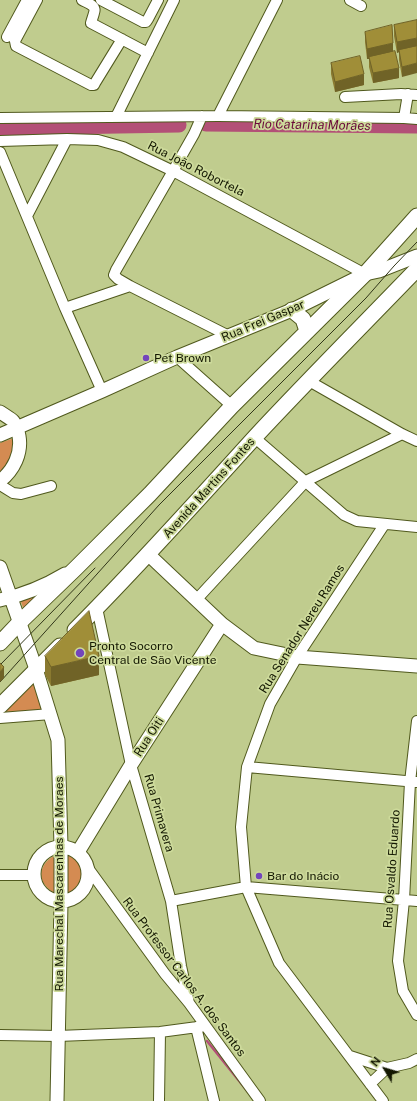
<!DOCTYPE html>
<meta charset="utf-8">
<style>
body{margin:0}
#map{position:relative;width:417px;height:1101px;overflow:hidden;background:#c0cc8e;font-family:"Public Sans",sans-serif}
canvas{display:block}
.north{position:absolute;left:365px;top:1049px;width:40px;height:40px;-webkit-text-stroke:3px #cdda9b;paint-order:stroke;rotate:308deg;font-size:11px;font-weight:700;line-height:16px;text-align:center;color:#131701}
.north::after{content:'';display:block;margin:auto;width:14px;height:18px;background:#131701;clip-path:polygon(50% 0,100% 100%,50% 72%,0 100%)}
</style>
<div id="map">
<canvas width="417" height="1101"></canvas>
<div class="north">N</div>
</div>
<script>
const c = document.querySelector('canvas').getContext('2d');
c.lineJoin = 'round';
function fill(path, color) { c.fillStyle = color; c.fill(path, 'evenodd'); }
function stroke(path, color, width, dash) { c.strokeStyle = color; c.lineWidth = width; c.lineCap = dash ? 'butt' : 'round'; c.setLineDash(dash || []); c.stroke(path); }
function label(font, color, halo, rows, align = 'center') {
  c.font = font + ' "Public Sans",sans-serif'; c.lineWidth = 3.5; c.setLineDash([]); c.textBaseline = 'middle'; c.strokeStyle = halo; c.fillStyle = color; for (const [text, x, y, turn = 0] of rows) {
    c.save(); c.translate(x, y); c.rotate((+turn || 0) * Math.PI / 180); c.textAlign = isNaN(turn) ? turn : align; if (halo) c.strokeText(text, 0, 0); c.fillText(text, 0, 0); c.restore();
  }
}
const green = new Path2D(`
 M14,438L15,453L0,474V443Z
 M37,593L39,595L24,610L20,599Z
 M32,678L42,708V710L2,712Z
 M58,854L55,893C35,883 38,862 58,854Z
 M68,854C87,863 87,884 68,893Z`);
const stream = new Path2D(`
 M207,1041L248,1092`);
const river = new Path2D(`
 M206,124L417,126
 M0,128L179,125`);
const minor = new Path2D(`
 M37,0L15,41L16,46L91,85H94L95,83L122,39
 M82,0C87,3 97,5 94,13C93,17 92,19 91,23L148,53
 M101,0L143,22H146L148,19L158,0
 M350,0L361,6
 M7,37L27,0
 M345,97L401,94L417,95
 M202,116L194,134L173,171L116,270L114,275L118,279L130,286L229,336
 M218,116L277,0
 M116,117L174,0
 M0,118L218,116L404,118L417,119
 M404,118L408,94
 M0,141L67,139L98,140L123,147L173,171L365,274
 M0,152L65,308L102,391
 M27,216L67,139
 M65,308L130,286
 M177,357L232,406
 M309,381L402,434L417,441
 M255,438L344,515L357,521L417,527
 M0,485L13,493L21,494L51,486
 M197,599L306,481L402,434
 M97,608L131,765L171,901L181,966L189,1003
 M0,718L51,714
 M417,721L410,782L404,900L398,961L403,991L417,1015
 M247,767L417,782
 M88,868L165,974L189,1003L260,1101
 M0,875H33
 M171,901L246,887L417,901
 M196,1027L214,1101
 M0,1035L58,1036L160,1032L205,1026
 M350,1056L387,1068L409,1063L417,1059
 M370,1084L387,1068
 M159,1101L160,1032
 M383,1101L279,963L246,887L241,827L247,767L270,704L297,657L384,525`);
const tertiary = new Path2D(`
 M0,412C4,415 10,418 13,421C17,426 18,430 19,436C22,453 14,470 0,481
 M0,435L102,391L177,357L292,310L365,274L379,271L417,256
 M149,555L222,624L254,648L297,657L417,666
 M0,567L36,669L58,740L61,846V902L57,1101
 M0,600C23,595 45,586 65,574
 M34 874a27 27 0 1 1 54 0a27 27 0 1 1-54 0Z
 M78,852L131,765L222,624`);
const secondary = new Path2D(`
 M292,310L303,319L307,331
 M75,630C137,568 196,502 255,437C308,380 363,325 417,269
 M0,643L20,622L76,568L150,494L232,406L365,274L417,216
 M0,706L60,646`);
const tram = new Path2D(`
 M0,665L95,568
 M0,682L159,505L366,298L394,266L417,242`);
const wall = new Path2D(`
 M417,20L402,77L399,60V52L397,53L394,36V25Z
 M365,32L393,51L399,78L373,83L369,67V59H367L365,42Z
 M331,63L364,85L335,92L331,74Z
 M45,656L99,675L51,686L45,675Z`);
const shadedWall = new Path2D(`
 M417,38V48L399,50V52L397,53V42Z
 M393,43V53L369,57V59H367V49Z
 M417,63V73L402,77V67Z
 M399,68V78L373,83V73Z
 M364,74V85L335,92V82Z
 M99,656V675L51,686V667Z
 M4,667V678L0,682V672Z`);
const building = new Path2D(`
 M417,20V38L397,42L394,25Z
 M392,25L393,43L367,49L365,32Z
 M417,46V63L402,67L399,50Z
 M395,51L399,68L373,73L369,57Z
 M360,56L364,74L335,82L331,63Z
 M89,611L99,656L51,667L45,656Z
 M0,663L4,667L0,672Z`);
const markers = [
 [146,358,4,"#7345bc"],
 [80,653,5,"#7345bc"],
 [259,876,4,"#7345bc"]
];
const streetNames = [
 ["Rua João Robortela",196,169,27],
 ["Rua Frei Gaspar",263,321,-23],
 ["Avenida Martins Fontes",209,488,-48],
 ["Rua Senador Nereu Ramos",302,629,-58],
 ["Rua Oiti",149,737,-57],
 ["Rua Primavera",159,813,74],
 ["Rua Osvaldo Eduardo",392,869,-86],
 ["Rua Marechal Mascarenhas de Moraes",59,884,-90],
 ["Rua Professor Carlos A. dos Santos",184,977,53]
];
const poiNames = [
 ["Pet Brown",154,358],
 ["Pronto Socorro",89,646],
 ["Central de São Vicente",89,660],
 ["Bar do Inácio",267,876]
];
const waterNames = [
 ["Rio Catarina Morães",312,125,1]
];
fill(green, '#d48b52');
stroke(stream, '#b35077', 2.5);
stroke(river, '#b35077', 15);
stroke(minor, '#50591d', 12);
stroke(tertiary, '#50591d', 15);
stroke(secondary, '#50591d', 17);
stroke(minor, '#fff', 10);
stroke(tertiary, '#fff', 13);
stroke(secondary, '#fff', 15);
stroke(tram, '#313619', 1);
fill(wall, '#8a7a30');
fill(shadedWall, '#706327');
fill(building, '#a08e38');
stroke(building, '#706327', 1);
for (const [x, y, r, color] of markers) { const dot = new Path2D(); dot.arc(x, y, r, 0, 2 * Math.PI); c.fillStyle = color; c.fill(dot); stroke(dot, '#cdda9b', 1.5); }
label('12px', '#131701', '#cdda9b', streetNames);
label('12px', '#131701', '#cdda9b', poiNames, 'left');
label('italic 13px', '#6a0a3a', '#cdda9b', waterNames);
</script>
